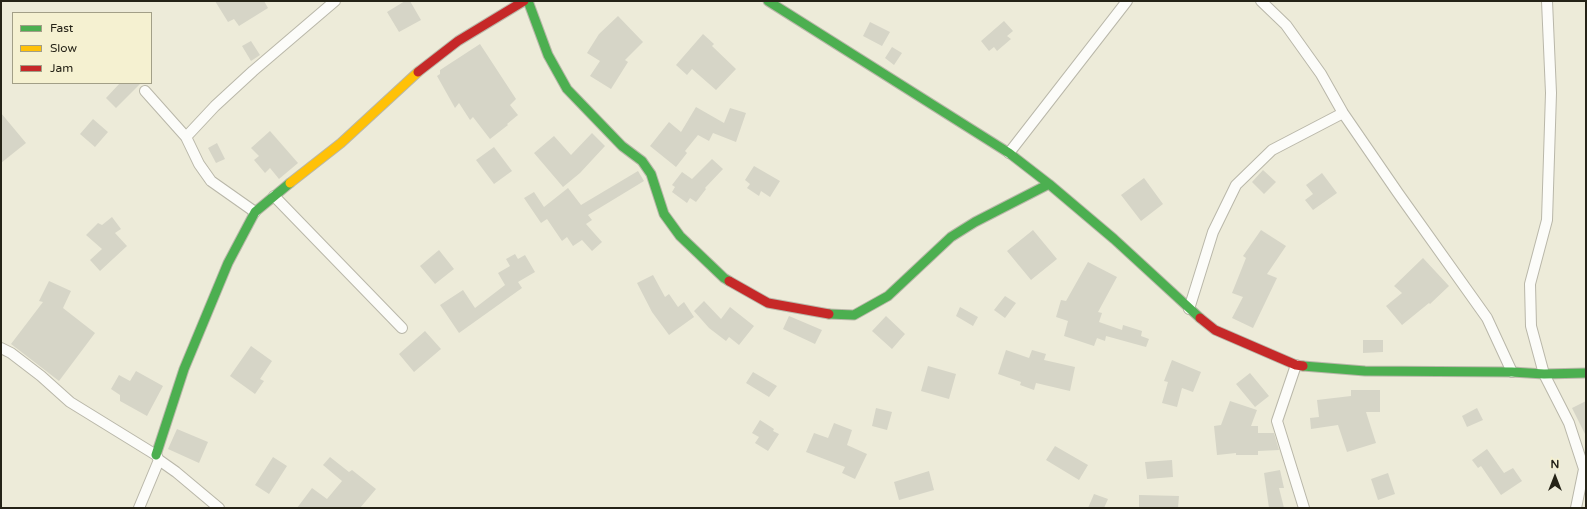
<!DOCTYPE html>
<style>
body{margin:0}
#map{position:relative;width:1587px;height:509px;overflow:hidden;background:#edebd9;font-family:"Varela Round",sans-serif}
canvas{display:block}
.frame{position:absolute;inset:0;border:2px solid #252317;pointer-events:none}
.legend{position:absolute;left:12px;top:12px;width:140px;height:72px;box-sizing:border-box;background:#f5f1d1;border:1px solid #a29f87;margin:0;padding:5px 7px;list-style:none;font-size:12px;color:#252317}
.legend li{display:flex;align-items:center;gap:8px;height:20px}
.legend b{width:20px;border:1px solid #a29f87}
.north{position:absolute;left:1535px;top:457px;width:40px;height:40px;-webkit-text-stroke:3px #f5f1d1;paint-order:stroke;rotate:0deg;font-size:11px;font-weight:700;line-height:16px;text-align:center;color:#252317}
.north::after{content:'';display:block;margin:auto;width:14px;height:18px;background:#252317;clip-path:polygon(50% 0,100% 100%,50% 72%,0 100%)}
</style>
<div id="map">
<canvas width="1587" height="509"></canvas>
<div class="frame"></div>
<ul class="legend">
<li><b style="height:5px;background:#4caf50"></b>Fast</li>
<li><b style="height:5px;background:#ffc107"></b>Slow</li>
<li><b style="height:5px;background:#c62828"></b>Jam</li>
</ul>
<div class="north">N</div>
</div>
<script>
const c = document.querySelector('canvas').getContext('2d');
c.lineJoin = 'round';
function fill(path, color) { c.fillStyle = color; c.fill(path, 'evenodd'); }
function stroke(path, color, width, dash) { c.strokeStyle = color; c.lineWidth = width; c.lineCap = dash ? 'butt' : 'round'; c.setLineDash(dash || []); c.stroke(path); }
const building = new Path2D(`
 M215,1H264L268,8L239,26L234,19L228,22Z
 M405,1H410L421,20L399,32L387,12Z
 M618,16L643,42L625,60L628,62L611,89L590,76L600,61L587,53L599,34Z
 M1004,21L1013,31L1007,36L1011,39L997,51L994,47L989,51L981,41Z
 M870,22L890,32L882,46L863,36Z
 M703,34L714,44L712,46L736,69L716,90L692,69L687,75L676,65Z
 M251,41L260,55L251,61L242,46Z
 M480,44L516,99L510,105L518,115L507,124L508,125L490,139L473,117L470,120L459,103L455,108L437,76L440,74V70Z
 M892,47L902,53L894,65L885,58Z
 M120,83H141L116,108L106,98Z
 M696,107L724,123L730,108L746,113L736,142L713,133L709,141L698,135L685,151L687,153L676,167L650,146L669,122L681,132Z
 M1,113L26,143L1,163Z
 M93,119L108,132L95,147L80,134Z
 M270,131L298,163L279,179L270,168L265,173L254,160L259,156L251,148Z
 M592,133L605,146L580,173L563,187L534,153L554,136L571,155Z
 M217,143L225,159L216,163L208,148Z
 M494,147L512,171L494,184L476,160Z
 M712,159L723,169L705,188L706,189L696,202L690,198L687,203L672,192L675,187L672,185L682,172L692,179Z
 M754,166L780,181L770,197L761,191L759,196L747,188L750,184L745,180Z
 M1263,170L1276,182L1264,194L1252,182Z
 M638,171L644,181L588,215L592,220L586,224L602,242L592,251L582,240L573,246L567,237L562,241L547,219L541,223L524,198L534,192L544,207L568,188L581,205Z
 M1322,173L1337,193L1313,210L1305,200L1313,194L1306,185Z
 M1144,178L1163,204L1141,221L1121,195Z
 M112,217L121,229L115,233L127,246L100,271L90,260L102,249L86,235L98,223L102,225Z
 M1033,230L1057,259L1031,280L1007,251Z
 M1261,230L1286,246L1267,274L1277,278L1253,328L1232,318L1243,297L1232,293L1246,258L1243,256Z
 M439,250L454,269L435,284L420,266Z
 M515,254L518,259L525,255L535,272L518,282L522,288L459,333L440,305L463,290L475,308L505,285L498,273L510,266L506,259Z
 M1423,258L1449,286L1430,304L1429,303L1402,325L1386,306L1402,293L1394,286Z
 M1088,262L1117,277L1098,312L1102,313L1099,322L1122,330L1123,325L1142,331L1141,336L1149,339L1146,347L1106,336L1105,341L1097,338L1094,346L1064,336L1068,321L1056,317L1061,300L1066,301Z
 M653,275L665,297L669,294L678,307L684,302L694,317L669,335L652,312L637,283Z
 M49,281L71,291L63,308L95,333L59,381L11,344L43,302L39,301Z
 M1005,296L1016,303L1005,318L994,310Z
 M704,301L721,319L730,307L754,326L739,345L729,337L726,341L709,328L694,311Z
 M960,307L978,317L973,326L956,316Z
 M789,316L822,330L815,344L783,329Z
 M886,316L905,334L892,349L872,331Z
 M425,331L441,349L414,372L399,354Z
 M1363,340H1383V352L1363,353Z
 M251,346L272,361L260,379L264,381L255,394L230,376Z
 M1006,350L1029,358L1032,350L1046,354L1044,360L1075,367L1070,391L1036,383L1034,390L1020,385L1021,382L998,374Z
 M1172,360L1201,372L1193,392L1182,388L1177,407L1162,403L1168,382L1164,381Z
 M928,366L956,374L949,399L921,391Z
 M136,371L163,386L147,416L120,401V395L111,389L119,375L130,381Z
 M753,372L777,386L769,397L746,383Z
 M1250,373L1269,396L1255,407L1236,384Z
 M1351,390H1380V412H1366L1376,443L1347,452L1338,425L1311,429L1310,418L1319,417L1317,400L1351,396Z
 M1230,401L1257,410L1251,426H1258V433H1274L1279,450L1258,451V455H1236V453L1217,455L1214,426L1221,425Z
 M1586,401V436L1572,408Z
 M876,408L892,412L887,430L872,426Z
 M1477,408L1483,420L1467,427L1462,416Z
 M760,420L774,429L773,431L779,434L768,451L755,443L759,437L752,433Z
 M834,423L852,430L847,445L867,454L855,479L842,473L845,467L806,452L814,433L828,438Z
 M177,429L208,442L199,463L168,449Z
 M1055,446L1088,465L1079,480L1046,460Z
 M1487,449L1504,473L1513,468L1522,481L1501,495L1481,466L1478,468L1472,460Z
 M273,457L287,466L269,494L255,485Z
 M330,457L349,472L352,470L376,489L360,508H297L312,488L327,499L342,481L323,465Z
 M1172,460L1173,477L1147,479L1145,462Z
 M1280,470L1284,488H1279L1284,508H1269L1264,473Z
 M929,471L934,490L899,500L894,482Z
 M1388,473L1395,494L1378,500L1371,479Z
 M1094,494L1108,499L1104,508H1088Z
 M1139,495L1179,496L1178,508H1139Z`);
const street = new Path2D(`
 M1261,1L1286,25L1321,74L1343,113L1398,193L1487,318L1512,372
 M1547,1L1551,93L1547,220L1530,284L1531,326L1544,374L1569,423L1584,469L1576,508
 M145,91L186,137L199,164L211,181L255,212
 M186,137L215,106L253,71L335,1
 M1009,153L1127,1
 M274,196L402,328
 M1189,309L1213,232L1236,185L1272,150L1343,113
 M1,348L11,353L41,376L70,402L156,455L159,460L176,472L219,508
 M1296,365L1277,421L1304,508
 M139,508L159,460`);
const fast = new Path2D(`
 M528,1L548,55L567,89L622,146L642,161L651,174L664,214L680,236L724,278L729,281
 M768,1L1009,153L1049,184L1114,239L1200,318
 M829,314L854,315L888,296L951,237L975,222L1049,184
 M1303,366L1365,371L1512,372L1544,374L1586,373
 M156,455L184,369L228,263L255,212L290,183`);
const slow = new Path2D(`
 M290,183L341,143L418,72`);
const jam = new Path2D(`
 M418,72L458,41L524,1
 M729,281L768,303L829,314
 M1200,318L1215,330L1296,365L1303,366`);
fill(building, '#d6d5c7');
stroke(street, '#b9b7a9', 12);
stroke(fast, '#b9b7a9', 11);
stroke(slow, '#b9b7a9', 11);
stroke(jam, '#b9b7a9', 11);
stroke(street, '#fcfcf9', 10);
stroke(fast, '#4caf50', 9);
stroke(slow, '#ffc107', 9);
stroke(jam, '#c62828', 9);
</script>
